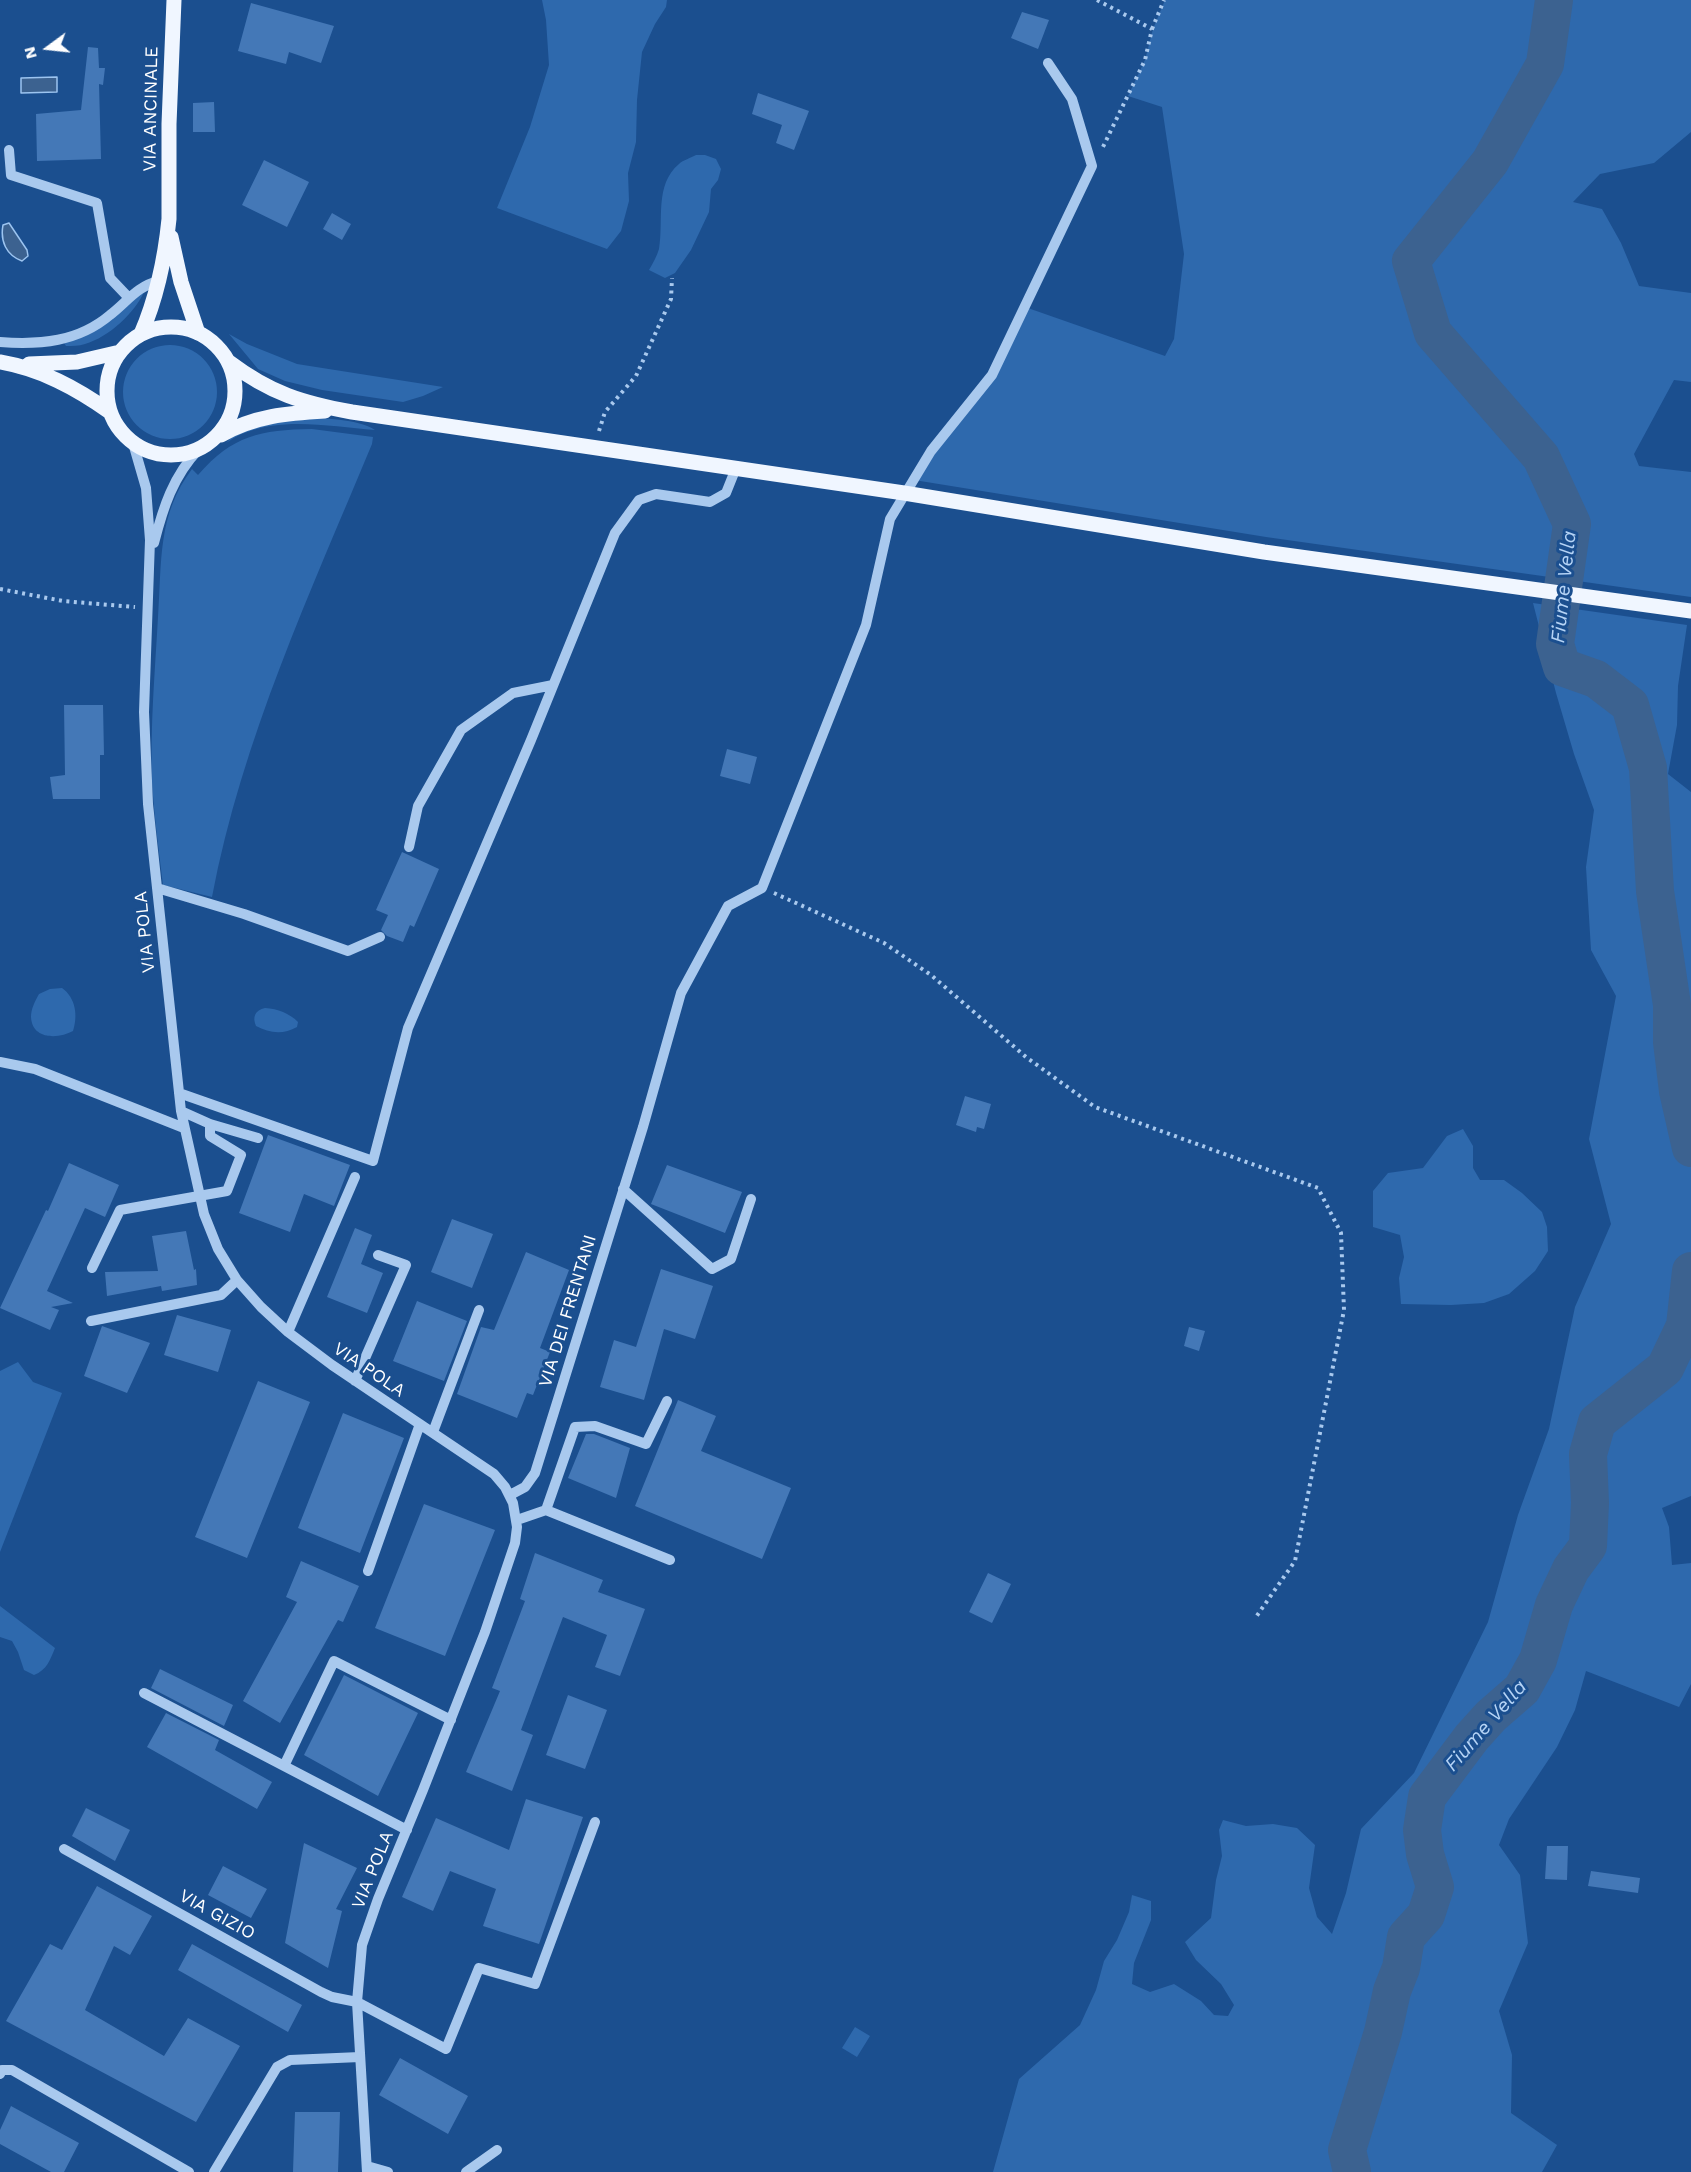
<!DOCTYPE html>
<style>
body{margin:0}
#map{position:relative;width:1691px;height:2172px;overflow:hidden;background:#1b4f8f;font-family:"Work Sans",sans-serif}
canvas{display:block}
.north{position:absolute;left:18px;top:18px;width:60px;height:60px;-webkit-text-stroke:4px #1b4f8f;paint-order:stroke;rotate:255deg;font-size:16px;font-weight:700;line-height:24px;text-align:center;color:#fff}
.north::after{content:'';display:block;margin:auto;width:21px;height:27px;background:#fff;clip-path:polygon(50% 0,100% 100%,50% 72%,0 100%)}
</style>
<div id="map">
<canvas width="1691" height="2172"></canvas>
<div class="north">N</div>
</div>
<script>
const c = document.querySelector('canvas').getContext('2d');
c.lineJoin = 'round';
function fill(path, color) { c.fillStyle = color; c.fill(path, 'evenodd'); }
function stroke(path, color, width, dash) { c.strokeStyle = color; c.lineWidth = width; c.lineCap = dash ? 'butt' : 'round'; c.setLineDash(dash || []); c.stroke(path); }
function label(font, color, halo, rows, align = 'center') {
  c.font = font + ' "Work Sans",sans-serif'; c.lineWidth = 6; c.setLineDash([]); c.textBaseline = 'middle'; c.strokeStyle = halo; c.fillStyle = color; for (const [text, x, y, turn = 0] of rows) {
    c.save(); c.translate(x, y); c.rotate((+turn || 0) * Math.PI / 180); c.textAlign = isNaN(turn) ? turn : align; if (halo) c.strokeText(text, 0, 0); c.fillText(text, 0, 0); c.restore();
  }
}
const green = new Path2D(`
 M542,0H667L666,7L655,24L642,52L637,100L636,142L628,173L629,201L621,231L607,249L497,208L530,127L549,65L546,20Z
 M1165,0H1691V132L1654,163L1600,174L1573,202L1602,209L1621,243L1639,286L1691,293V382L1674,380L1634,454L1639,466L1691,472V597L1266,537L914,480L992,375L1025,307L1165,356L1174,339L1184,254L1162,107L1128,96L1145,60L1153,29Z
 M696,155H705L716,159L721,169L718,180L711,189L709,212L691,250L675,273L665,278L649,270C653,263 657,256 659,249C664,220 654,185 679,164C683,160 691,158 696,155Z
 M145,290C135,313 109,337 85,344C79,346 72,346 66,346L64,343Z
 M229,334L247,344L297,364L443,387L423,396L403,402L322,390L285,381L258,369Z
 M123 392a47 47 0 1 1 94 0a47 47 0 1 1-94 0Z
 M301,417C321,418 359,419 375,430C334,427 287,417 247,432C240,434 232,439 226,443L237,432Z
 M312,429L373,437L372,444C311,591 242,739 212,897L163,885C159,851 154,816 152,781C150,727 155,671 158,617C162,563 157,515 192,469L198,475C233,435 260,430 312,429Z
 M1533,603L1687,625L1678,686L1677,725L1668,774L1691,792V1496L1662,1508L1669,1527L1672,1565L1691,1563V1684L1679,1707L1586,1671L1575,1710L1557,1747L1509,1819L1499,1845L1520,1875L1528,1943L1499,2011L1512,2055L1511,2113L1557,2145L1542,2172H993L1019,2079L1080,2025L1096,1990L1104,1961L1117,1940L1129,1912L1132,1895L1151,1901V1920L1134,1963L1132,1984L1150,1992L1174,1984L1201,2001L1214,2015L1228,2016L1234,2005L1221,1984L1196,1960L1185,1942L1211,1918L1216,1880L1222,1856L1219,1830L1223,1820L1246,1826L1273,1824L1297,1828L1315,1845L1309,1888L1317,1917L1332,1934L1346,1893L1361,1829L1414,1773L1488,1622L1518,1515L1549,1429L1575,1307L1611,1224L1589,1139L1616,996L1591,950L1586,867L1594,810L1574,754L1556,693Z
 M62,988C76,998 78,1016 73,1031C59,1039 32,1040 31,1017C31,1009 35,1001 39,994L50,989Z
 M265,1008C278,1009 289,1013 298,1022L297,1027C283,1035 269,1033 256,1026C252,1017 255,1010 265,1008Z
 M1463,1129L1473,1146V1168L1480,1180H1504L1522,1193L1542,1212L1547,1227L1548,1251L1535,1271L1509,1294L1484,1303L1451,1305L1401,1304L1399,1278L1404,1257L1400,1235L1373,1227V1191L1388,1173L1423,1168L1447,1136Z
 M18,1362L33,1382L62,1393L0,1552V1371Z
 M0,1606L55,1648C50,1660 47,1670 34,1675L24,1670L18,1652L12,1641L0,1637Z
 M855,2027L870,2036L857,2057L842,2048Z`);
const water = new Path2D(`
 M57,77V92L21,93V78Z
 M9,223L27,250L28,256L22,261C6,255 0,241 3,225Z`);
const river = new Path2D(`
 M1554,0L1545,64L1490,162L1411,261L1433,333L1541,457L1572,524L1555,644L1562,667L1596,679L1630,705L1648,768L1655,891L1672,1005V1042L1678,1091L1691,1148
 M1352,2172L1347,2150L1383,2032L1392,1991L1401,1968L1406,1937L1426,1915L1435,1887L1425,1854L1422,1830L1427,1797L1472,1737L1491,1716L1522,1689L1538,1660L1554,1605L1571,1569L1588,1546L1590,1503L1588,1454L1597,1422L1665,1368L1685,1326L1691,1271`);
const building = new Path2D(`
 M251,3L334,26L321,63L289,52L286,64L238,51Z
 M1022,12L1049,20L1038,49L1011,38Z
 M88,47L98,48L99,68H105L103,85L99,84L101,159L37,161L36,114L81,110Z
 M758,93L809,111L794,150L776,143L782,125L752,114Z
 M214,102L215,132H193V103Z
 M264,160L309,182L287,227L242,205Z
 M332,213L351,224L342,240L323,229Z
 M64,705H103L104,755H100V799H53L50,777L65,775Z
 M727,749L757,757L750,784L720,776Z
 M402,852L439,869L414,927L410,925L403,942L387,936L381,930L388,915L376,910Z
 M965,1096L991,1104L984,1129L977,1127L976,1132L956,1125Z
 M268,1135L350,1165L334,1206L304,1194L290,1232L239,1213Z
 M69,1163L119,1185L105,1217L85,1208L47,1291L73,1303L51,1307L59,1310L50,1330L0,1308L46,1210L48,1211Z
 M667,1165L742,1192L725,1233L651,1204Z
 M452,1219L493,1234L472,1288L431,1272Z
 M355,1228L372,1235L361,1264L383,1273L367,1313L327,1297Z
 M186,1231L194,1270L196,1269L197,1285L162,1291L161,1286L107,1296L105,1272L158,1271L152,1236Z
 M526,1252L569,1270L540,1348L550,1352L533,1395L527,1393L517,1418L457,1394L481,1327L494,1330Z
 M661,1269L713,1286L695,1339L664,1329L644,1400L600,1387L614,1340L636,1347Z
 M417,1301L467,1321L444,1381L393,1361Z
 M177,1315L231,1330L218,1372L164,1355Z
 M102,1326L150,1343L127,1393L84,1376Z
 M1189,1327L1205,1331L1199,1351L1184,1346Z
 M258,1381L310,1402L247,1558L195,1537Z
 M678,1400L716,1416L701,1451L791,1488L762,1559L635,1506Z
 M343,1413L404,1438L360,1553L298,1528Z
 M586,1434H594L630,1448L616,1498L568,1478Z
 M424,1504L495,1530L445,1656L375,1628Z
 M535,1553L603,1580L598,1592L645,1609L620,1676L595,1667L607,1635L563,1617L521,1730L533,1735L512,1791L466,1772L500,1691L492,1688L525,1601L520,1599Z
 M301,1561L359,1586L343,1622L338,1620L280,1723L243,1701L297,1602L286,1597Z
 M988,1573L1011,1584L992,1623L969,1612Z
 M160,1669L233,1705L224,1726L151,1688Z
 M344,1675L418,1713L378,1796L304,1755Z
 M568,1695L607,1710L585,1769L546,1755Z
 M166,1713L219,1740L215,1750L272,1782L257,1809L147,1747Z
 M526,1799L583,1817L539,1944L483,1926L496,1889L450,1871L433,1911L402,1897L436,1818L509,1850Z
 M86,1808L130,1830L115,1861L72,1836Z
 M304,1843L357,1868L336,1909L342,1911L328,1968L285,1943Z
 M1547,1846H1568L1567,1880L1545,1879Z
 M223,1866L267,1889L251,1918L208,1895Z
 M1591,1871L1640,1878L1638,1893L1588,1886Z
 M97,1886L152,1916L130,1955L114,1946L85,2010L164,2056L188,2018L240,2046L196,2122L6,2021L50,1944L62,1950Z
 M192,1944L302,2005L288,2032L178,1970Z
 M400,2058L468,2096L448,2134L379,2095Z
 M11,2106L79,2143L64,2172H51L0,2144V2130Z
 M295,2112H340L338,2172H293Z`);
const path = new Path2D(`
 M1097,0L1152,29L1145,60L1103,147
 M1152,29L1164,0
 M599,431L605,412L636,376L671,299L672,278
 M0,589L63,601L135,607
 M774,893L884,943L931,975L1026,1057L1095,1107L1318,1188L1341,1233L1344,1310L1295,1561L1256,1617`);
const minor = new Path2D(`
 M9,150L11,175L97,203L110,278L129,298
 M0,342C40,345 78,342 110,315C127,302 137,286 159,281
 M133,443L146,488L150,540L144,712L148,804L181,1111L204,1214L218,1249L237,1280L261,1307L288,1332L332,1365L494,1474L505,1487L513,1503L517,1527L515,1543L485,1632L423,1790L378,1899L362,1945L357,2002L367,2172
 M154,543C163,508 173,476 199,449
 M409,847L418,806L461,730L513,693L553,685
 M157,888L244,914L348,951L380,937
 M0,1062L35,1069L184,1128
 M179,1093L373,1161L408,1028L531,740L615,533L639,500L656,494L710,502L726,493L736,468
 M181,1111L210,1124L258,1138
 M623,1189L712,1269L731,1259L751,1199
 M92,1268L120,1210L227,1191L241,1155L210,1136V1124
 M91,1321L221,1295L237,1280
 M288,1332L355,1177
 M355,1381L406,1265L378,1255
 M433,1432L479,1310
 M510,1495L525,1487L535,1473L643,1127L681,993L728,906L762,888L866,625L890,519L931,451L992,375L1092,166L1072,99L1048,63
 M546,1510L575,1427L595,1426L646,1444L667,1401
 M517,1520L546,1510L670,1560
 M368,1571L420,1424
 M144,1693L407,1830
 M284,1766L334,1661L451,1720
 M64,1849L321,1992L332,1997L357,2002L446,2049L479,1968L535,1984L595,1822
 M0,2074L2,2070H12L189,2172
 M367,2166L388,2172
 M214,2172L277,2067L290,2060L360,2057
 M466,2172L497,2150`);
const major = new Path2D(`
 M171,237L181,282L198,333
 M107 391a64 64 0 1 1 128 0a64 64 0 1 1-128 0Z
 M141,334C157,297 165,259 169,219V124L174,0
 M0,362C41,369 76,388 110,412
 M229,362C270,393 302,403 352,412L904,493L1264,552L1691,611
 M29,364L77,362L120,352
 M221,435C254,416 288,413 325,411`);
const streetNames = [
 ["VIA ANCINALE",151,109,-89],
 ["VIA POLA",145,932,-96],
 ["VIA DEI FRENTANI",568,1311,-73],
 ["VIA POLA",369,1370,34],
 ["VIA POLA",373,1870,-68],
 ["VIA GIZIO",217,1915,29]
];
const waterNames = [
 ["Fiume Vella",1564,587,-84],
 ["Fiume Vella",1486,1726,-49]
];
fill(green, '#2e69ad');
fill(water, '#3c6290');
stroke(water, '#9cc4f0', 1.5);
stroke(river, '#3c6290', 38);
fill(building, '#4478b7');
stroke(path, '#a9c9ee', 4, [3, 4.5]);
stroke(minor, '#a9c9ee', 10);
stroke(major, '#f0f6ff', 15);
label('18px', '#fff', '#1b4f8f', streetNames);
label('italic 20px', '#b5d3f5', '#1b4f8f', waterNames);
</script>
